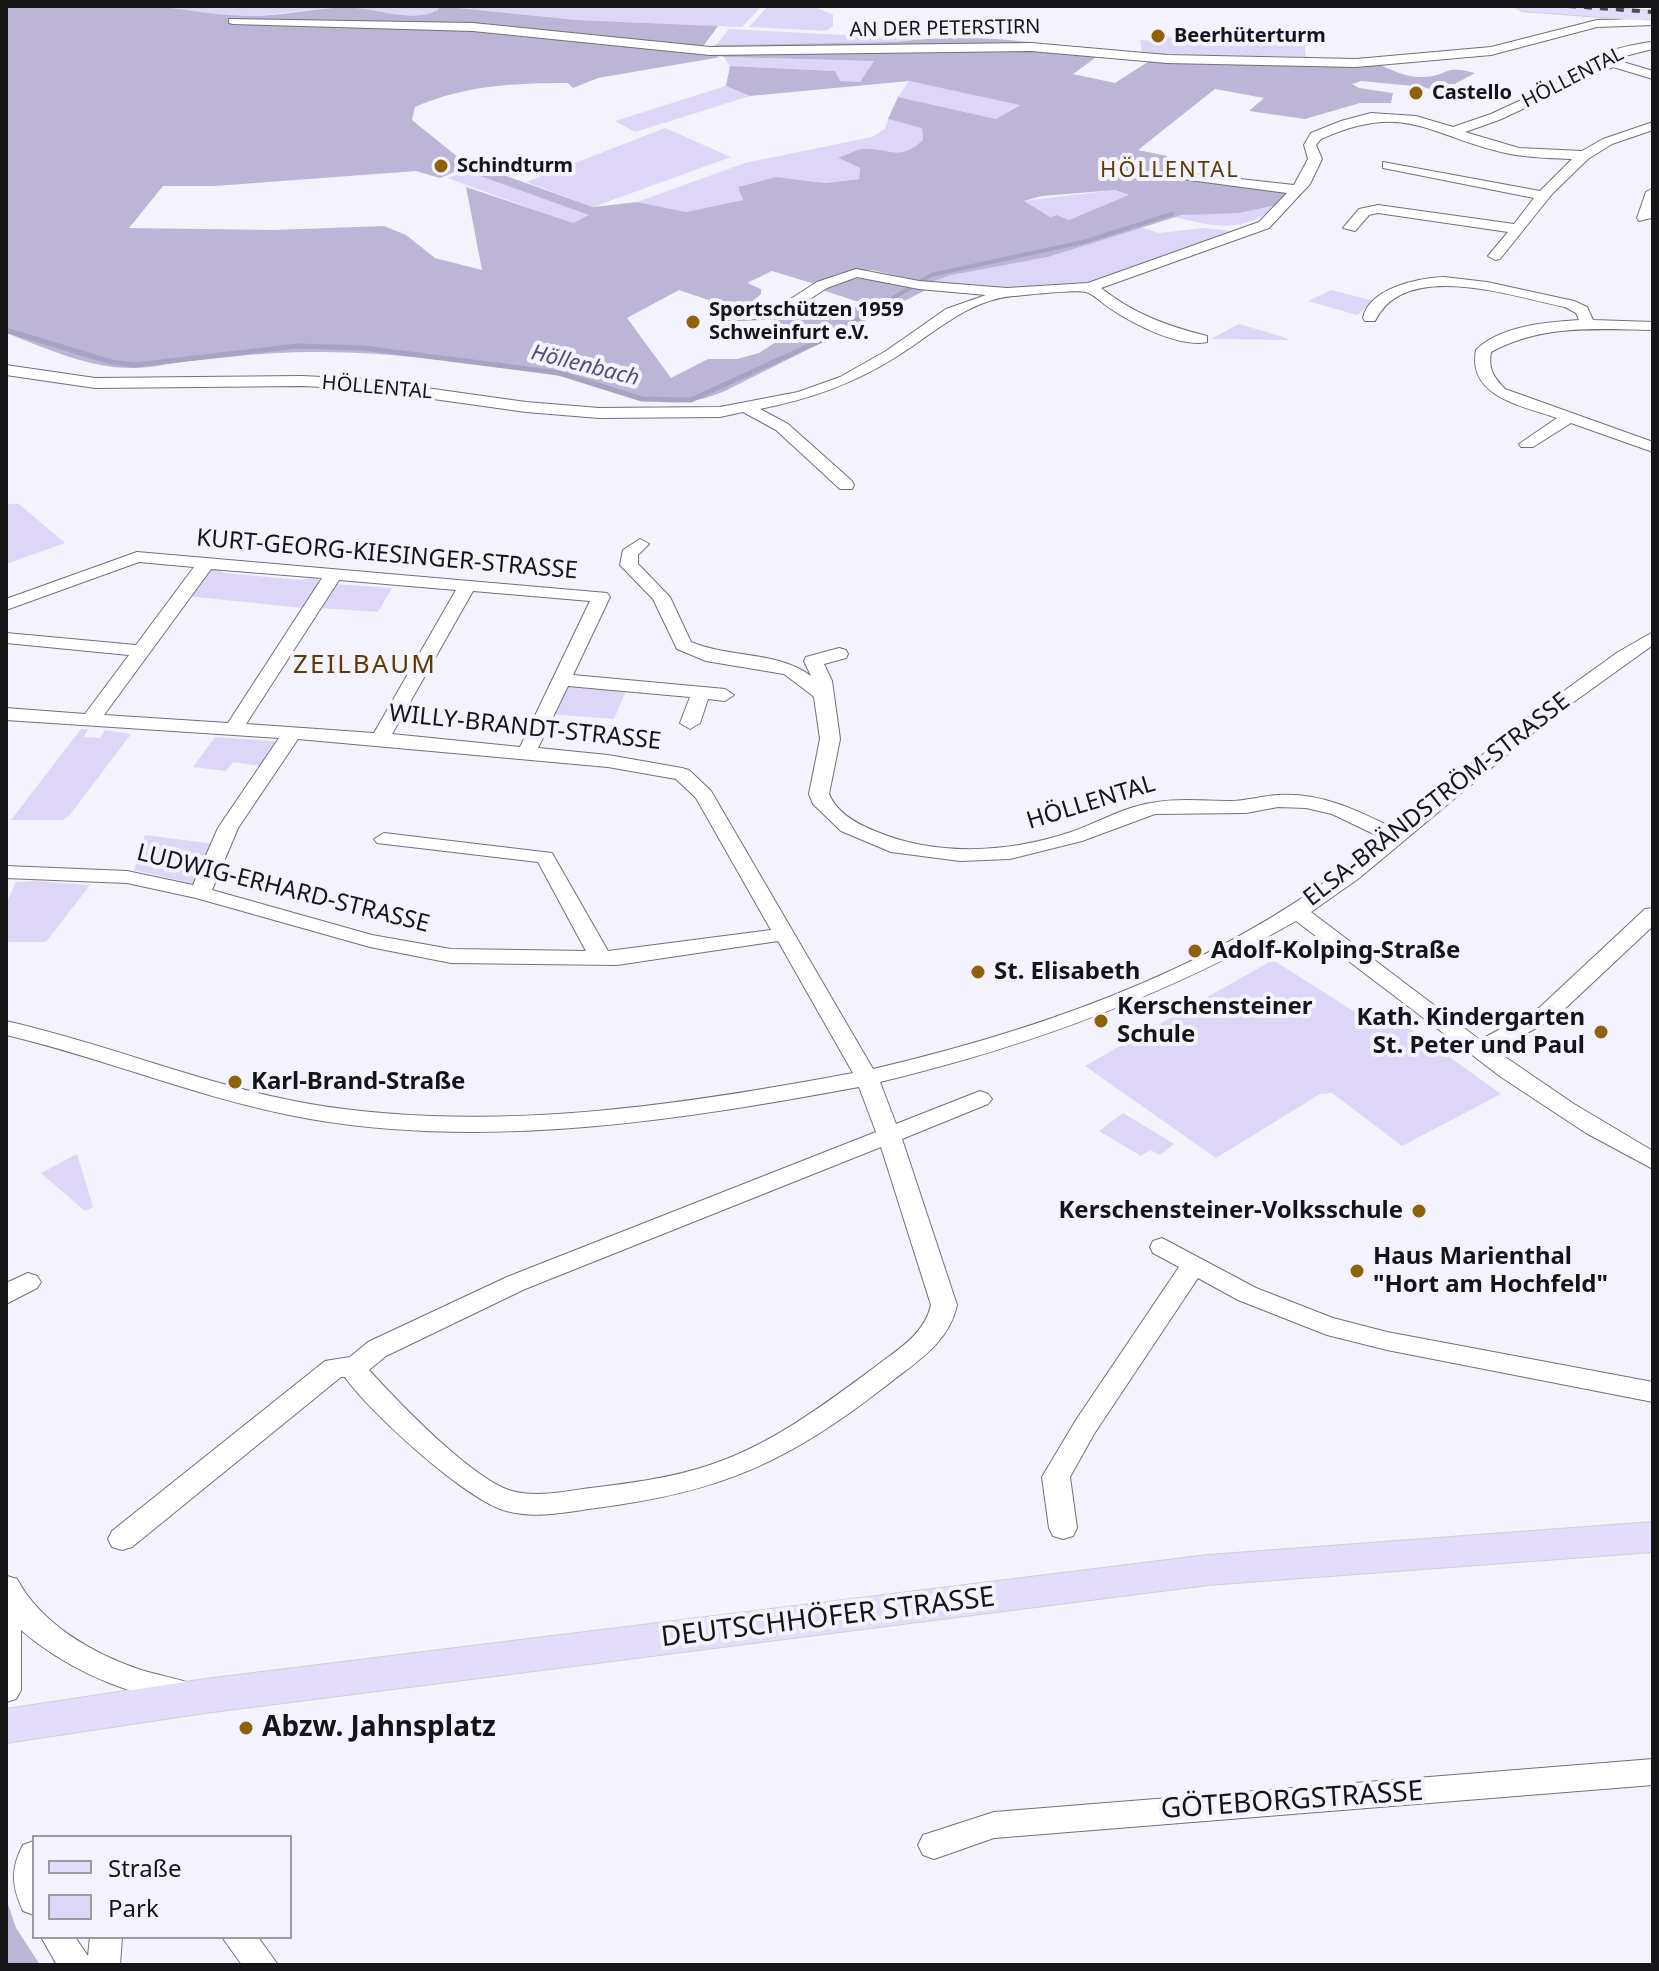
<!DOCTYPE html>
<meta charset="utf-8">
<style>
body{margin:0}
#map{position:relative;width:1659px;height:1971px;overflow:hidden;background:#f4f2fc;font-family:"Noto Sans",sans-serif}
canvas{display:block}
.frame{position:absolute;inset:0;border:8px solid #151518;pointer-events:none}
.legend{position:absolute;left:32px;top:1835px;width:260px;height:104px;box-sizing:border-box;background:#f4f2fc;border:2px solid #9b9aa1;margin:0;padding:10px 14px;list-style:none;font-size:24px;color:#151518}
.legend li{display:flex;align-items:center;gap:16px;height:40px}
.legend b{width:40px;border:2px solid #9b9aa1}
</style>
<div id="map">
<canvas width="1659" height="1971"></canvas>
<div class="frame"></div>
<ul class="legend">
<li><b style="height:10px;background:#e3ddfb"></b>Straße</li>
<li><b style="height:22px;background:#ddd6f7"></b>Park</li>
</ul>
</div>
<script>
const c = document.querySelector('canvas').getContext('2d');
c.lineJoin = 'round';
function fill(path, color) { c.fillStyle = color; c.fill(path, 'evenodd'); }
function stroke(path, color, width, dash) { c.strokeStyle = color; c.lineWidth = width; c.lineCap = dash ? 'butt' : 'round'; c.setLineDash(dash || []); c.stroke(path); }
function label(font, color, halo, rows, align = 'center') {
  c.font = font + ' "Noto Sans",sans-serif'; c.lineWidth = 8; c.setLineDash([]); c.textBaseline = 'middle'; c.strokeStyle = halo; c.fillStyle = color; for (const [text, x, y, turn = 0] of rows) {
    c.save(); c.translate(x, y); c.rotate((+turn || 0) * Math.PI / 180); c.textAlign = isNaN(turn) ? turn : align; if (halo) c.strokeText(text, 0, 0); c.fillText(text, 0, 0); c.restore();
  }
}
const green = new Path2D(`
 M96,6H437L439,9C415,24 380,9 354,8C313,6 273,17 232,17C187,17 141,10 96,6Z
 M459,6H762L742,27L577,20L456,8Z
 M768,6H813L833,15V26L826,31L749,27Z
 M729,29L921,39L895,42L716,45Z
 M1156,37L1304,42L1306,57L1142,54L1140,40L1155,41Z
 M724,57L875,61L860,82L839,81L835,71L730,66Z
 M909,81L1021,104L996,119L898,97Z
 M726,86L750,96L635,132L615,121Z
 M888,119L922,127L923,140C897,163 890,147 863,149C856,150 846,156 839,159L860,168L859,179L825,183L776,177L738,187L743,200L686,212L637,202L745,163L872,137L885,129Z
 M665,128L731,157L593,207L526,182Z
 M466,171L590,215L573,224L448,178Z
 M1115,190L1130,196L1069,220L1057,215L1050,217L1023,201Z
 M1278,205C1243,234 1215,227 1174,217C1209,210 1243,214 1278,205Z
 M1140,227L1159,233L1204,228L1231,231L1087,285L1017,291L928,283L952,275L1048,257Z
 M1331,290L1374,301L1357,315L1308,301Z
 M1239,324L1283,337L1289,340L1211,339Z
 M6,504H19L65,543L6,564Z
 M215,568L225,573L301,580L316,577L321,582L303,608L186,596L205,571Z
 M334,584L392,588L378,612L320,608Z
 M570,686L626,691L614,719L550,714L561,690Z
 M81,729H88L84,737L100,738L105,730L131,734L69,816L62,820H11Z
 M215,737L274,741L278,745L262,766L233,762L226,771L193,767Z
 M145,835L214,844L197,881L191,883L134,870Z
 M34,881L90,885L46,942H6V904L16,882Z
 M1273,960L1380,1028L1398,1020L1501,1094L1402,1146L1332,1093L1320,1094L1216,1158L1085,1066Z
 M1123,1113L1174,1144L1160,1155L1150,1150L1141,1156L1099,1131Z
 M77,1154L93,1207L85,1211L41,1173Z`);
const forest = new Path2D(`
 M6,6C51,6 96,5 141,6C176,7 210,15 245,16C282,17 317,6 355,8C380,9 415,24 439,9L437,6H459L457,8L577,20L718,26L699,52L721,57L598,78L573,88L568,83C515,83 465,85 415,107L412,120L459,158L475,163L440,178L416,171L215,186H163L129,228L273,230L384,226L406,235L435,258L482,270L466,187L573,223L589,215L466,171L478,166L593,207L637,202L686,212L743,200L738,187L776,177L825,183L859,179L860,168L838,158C845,156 855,150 862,149C890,147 897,163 923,140L922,128L888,119L898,97L996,119L1020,105L909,81L750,96L726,86L730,66L835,71L840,81L860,82L874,61L724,57L701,51L716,45L895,42C965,33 1033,40 1102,53L1073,74L1115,83L1151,60L1378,64C1392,70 1407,78 1423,77C1449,76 1443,64 1475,73L1453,85L1489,96L1454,98L1424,87L1361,81L1352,84L1359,88L1393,93L1391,103H1360L1305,119L1249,111L1264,98L1215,89L1138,150L1167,156L1177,178L1288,191L1278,205L1238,213L1182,215L1048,257L952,275L928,283L872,270H854L834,275L818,285L772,271L747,283L761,289V294L747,306L731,301L723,305L679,290L627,318L671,378L708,359H737L759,353L776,342L783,326L770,317L802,302L843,314L862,303L822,290C865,269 883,280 928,289L725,391C654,422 606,381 538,372C466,363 393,352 321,352C274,351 228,357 182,362C166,364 150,368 134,368C89,369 46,348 6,333ZM1115,190L1129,195L1069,220L1057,215L1050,217L1024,201L1042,196Z
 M6,1898L16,1928L40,1965H6Z`);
const streamFar1 = new Path2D(`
 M857,320L931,275L1083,242L1172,214`);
const stream = new Path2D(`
 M6,330L111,362L135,365L297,346L363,348L559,373L642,399L691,400L833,335L860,318`);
const minor = new Path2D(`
 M229,19L473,23L710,47L1031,43L1167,55L1356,59L1491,47L1597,20L1653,19V25L1597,27L1491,55L1356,67L1167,63L1031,51L710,55L473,31L233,24L229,23Z
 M1649,42L1653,43V49L1613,59L1653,71V79L1613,67L1499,120L1465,132L1519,148L1582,151L1603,139L1653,122V130L1612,144L1588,159L1552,194L1500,259L1495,260L1488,256L1508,232L1378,213L1369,215L1355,231L1343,228L1359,209L1378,205L1514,224L1534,198L1388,169L1383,168V162L1540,191L1572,159C1552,158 1531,158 1510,154C1429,137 1408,100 1321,139L1316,145L1322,159L1310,184L1269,228L1101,288C1134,314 1167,326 1207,336V342C1180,348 1133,324 1111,309C1104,305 1094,294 1086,292C1076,289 1027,295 1013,296C968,300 933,334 896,357C853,384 810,399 760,409L788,424L852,481L854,485L852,489H840L776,430L743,412L720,417L599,418L526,412L362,389L302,386L95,388L6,375V365L95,378L302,376L362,379L526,402L599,408L720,407L798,392L840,377L886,351L946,309L986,295L919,289L857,277L827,288L788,313L762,319L723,320L716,316L718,313L778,307L817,282L856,269L919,281L1007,288L1088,283L1259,222L1287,193L1182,179L1175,175L1177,172L1294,185L1308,159L1304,145L1311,133L1341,121L1371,113L1416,116L1453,127L1491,114L1601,63L1597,60C1611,47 1631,46 1649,42Z
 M1653,188L1651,218L1639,221L1637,218L1646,192Z
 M1444,277L1487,282L1574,301L1587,307L1593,320L1653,322V330C1597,329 1542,324 1491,352C1488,368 1493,377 1505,389L1653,442V452L1571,423L1533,447H1521L1519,444L1557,418C1523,406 1467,397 1476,350C1500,326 1546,322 1579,320L1576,313L1565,307C1514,297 1405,258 1375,321H1365L1363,318C1369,288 1418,278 1444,277Z
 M640,539L649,544L638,555V564L670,597L691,642C729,658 778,651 811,676L804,661L806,657L839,648L846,650L848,654L846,658L824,664L832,681L840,739L829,794C837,813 857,824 875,831C936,857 1008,853 1071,832C1097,823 1124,807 1151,803C1176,798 1204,801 1230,801C1246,801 1262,796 1278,795C1320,792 1357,810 1393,828L1536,711L1618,652L1653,632V645L1550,719L1358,879L1311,912L1480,1040L1539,1008L1645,909L1653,908V926L1555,1018L1495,1050L1574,1104L1653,1151V1169L1586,1133L1501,1077L1296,921C1165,996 1027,1047 880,1082L896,1124L980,1091L988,1094L992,1099L988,1104L902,1139L957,1305C949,1343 916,1362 887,1385C788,1462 722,1492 596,1508C567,1512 536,1519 506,1511C466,1500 369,1412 345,1377H341L132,1547L122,1550L112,1547L108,1539L112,1531L325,1361L350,1357L368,1342L507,1277L876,1132L859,1087C681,1120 490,1150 310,1119C206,1101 108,1059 6,1035V1021C108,1044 207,1086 310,1104C489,1134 677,1106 853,1073L778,941L617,965L451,963L370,947L196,898L127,883L6,878V866L127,871L193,885L218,828L279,738L6,720V708L85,714L129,655L6,643V633L136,645L194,567L139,562L6,610V599L137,552L607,593L610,597L573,675L725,689L734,695L725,701L708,699L700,723L690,729L680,723L690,697L568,686L538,748L608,755L682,768L689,770L711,791L873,1069C1054,1027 1239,960 1382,838L1332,814L1306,808L1278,807L1246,813L1155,814L1082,841L1010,859L960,861L891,852L841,831L813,804L809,794L820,739L814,697L808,692L784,674L706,661L677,649L653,599L620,565L623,550ZM211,569L322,578L228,723L104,715ZM339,580L456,590L374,733L246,724ZM473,591L590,601L520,747L392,734ZM298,739L608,767L676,779L696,798L771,930L608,951L552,853L384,833L374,839L377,843L538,862L586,951L451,949L372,935L212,890L238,828ZM881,1147L931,1305C924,1336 895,1351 871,1370C821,1407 770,1445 710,1465C671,1478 631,1483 591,1488C566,1491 537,1498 512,1491C473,1480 398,1402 369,1370L386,1356L525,1289Z
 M1162,1238L1256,1288L1333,1318L1387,1332L1653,1382V1402L1387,1350L1327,1335L1238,1300L1198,1278L1094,1434L1070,1477L1077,1528L1073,1536L1063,1539L1053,1536L1049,1528L1042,1477L1076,1420L1179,1267L1153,1253L1150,1247L1153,1241Z
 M28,1273L37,1276L41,1282L37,1288L6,1304V1283Z
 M7,1576L17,1579C41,1624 93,1654 141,1670C158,1675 174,1678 190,1683L195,1692L190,1701L180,1704C122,1692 66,1669 21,1630V1690L16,1699L6,1702Z
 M1653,1759V1785L994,1838L934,1859L923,1855L918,1845L923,1835L994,1812Z
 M34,1841V1915L23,1911C12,1887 10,1869 23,1845Z
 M41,1937H75L88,1956L90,1937H122L120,1965H57Z
 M222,1937H258L278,1965H242Z`);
const major = new Path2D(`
 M1514,6H1584L1653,11V21L1522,11Z
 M1653,1522V1552L1208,1585L205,1713L6,1743V1709L205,1679L1208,1555Z`);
const rail = new Path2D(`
 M1568,6L1653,12`);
const markers = [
 [1158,36,8,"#8f610a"],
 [1416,93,8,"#8f610a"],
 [441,166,8,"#8f610a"],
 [693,322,8,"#8f610a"],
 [1195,951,8,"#8f610a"],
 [978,972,8,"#8f610a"],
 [1101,1021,8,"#8f610a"],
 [1601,1032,8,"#8f610a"],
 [235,1082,8,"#8f610a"],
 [1419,1211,8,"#8f610a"],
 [1357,1271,8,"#8f610a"],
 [246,1728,8,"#8f610a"]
];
const farStreetnames = [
 ["AN DER PETERSTIRN",945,29,-1],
 ["HÖLLENTAL",1573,78,-27],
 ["HÖLLENTAL",377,388,5]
];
const farPoinames = [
 ["Beerhüterturm",1174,36],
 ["Castello",1432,93],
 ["Schindturm",457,166],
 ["Sportschützen 1959",709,310],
 ["Schweinfurt e.V.",709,333]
];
const farNeighbourhoodnames = [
 ["HÖLLENTAL",1170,171]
];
const farWaternames = [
 ["Höllenbach",585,366,14]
];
const streetNames = [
 ["KURT-GEORG-KIESINGER-STRASSE",387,555,5],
 ["WILLY-BRANDT-STRASSE",525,728,6],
 ["ELSA-BRÄNDSTRÖM-STRASSE",1437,800,-38],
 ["HÖLLENTAL",1091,803,-17],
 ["LUDWIG-ERHARD-STRASSE",283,889,14]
];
const poiNames = [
 ["Adolf-Kolping-Straße",1211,951],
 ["St. Elisabeth",994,972],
 ["Kerschensteiner",1117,1007],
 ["Schule",1117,1035],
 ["Kath. Kindergarten",1585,1018,"right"],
 ["St. Peter und Paul",1585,1046,"right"],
 ["Karl-Brand-Straße",251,1082],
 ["Kerschensteiner-Volksschule",1403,1211,"right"],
 ["Haus Marienthal",1373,1257],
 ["\"Hort am Hochfeld\"",1373,1285]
];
const neighbourhoodNames = [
 ["ZEILBAUM",365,666]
];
const nearStreetnames = [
 ["DEUTSCHHÖFER STRASSE",828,1618,-7],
 ["GÖTEBORGSTRASSE",1292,1801,-4]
];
const nearPoinames = [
 ["Abzw. Jahnsplatz",262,1728]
];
fill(green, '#ddd6f7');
fill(forest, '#bcb5d5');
stroke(streamFar1, '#a9a3c2', 4);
stroke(stream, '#a9a3c2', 5);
stroke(minor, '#727079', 2);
stroke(major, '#d0d0d1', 2);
fill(minor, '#fff');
fill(major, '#e3ddfb');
stroke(rail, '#4d4d51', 4, [8, 8]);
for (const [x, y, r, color] of markers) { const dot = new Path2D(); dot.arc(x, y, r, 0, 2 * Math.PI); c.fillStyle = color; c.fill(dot); stroke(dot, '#f4f2fc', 3); }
label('20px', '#151518', '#f4f2fc', farStreetnames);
label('bold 20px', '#151518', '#f4f2fc', farPoinames, 'left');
c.letterSpacing = '2px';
label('22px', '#5c3c01', '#f4f2fc', farNeighbourhoodnames);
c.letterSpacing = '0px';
label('italic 22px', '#574b79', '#f4f2fc', farWaternames);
label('24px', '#151518', '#f4f2fc', streetNames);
label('bold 24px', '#151518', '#f4f2fc', poiNames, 'left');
c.letterSpacing = '2px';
label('26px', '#5c3c01', '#f4f2fc', neighbourhoodNames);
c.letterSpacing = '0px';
label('28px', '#151518', '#f4f2fc', nearStreetnames);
label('bold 28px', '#151518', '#f4f2fc', nearPoinames, 'left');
</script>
